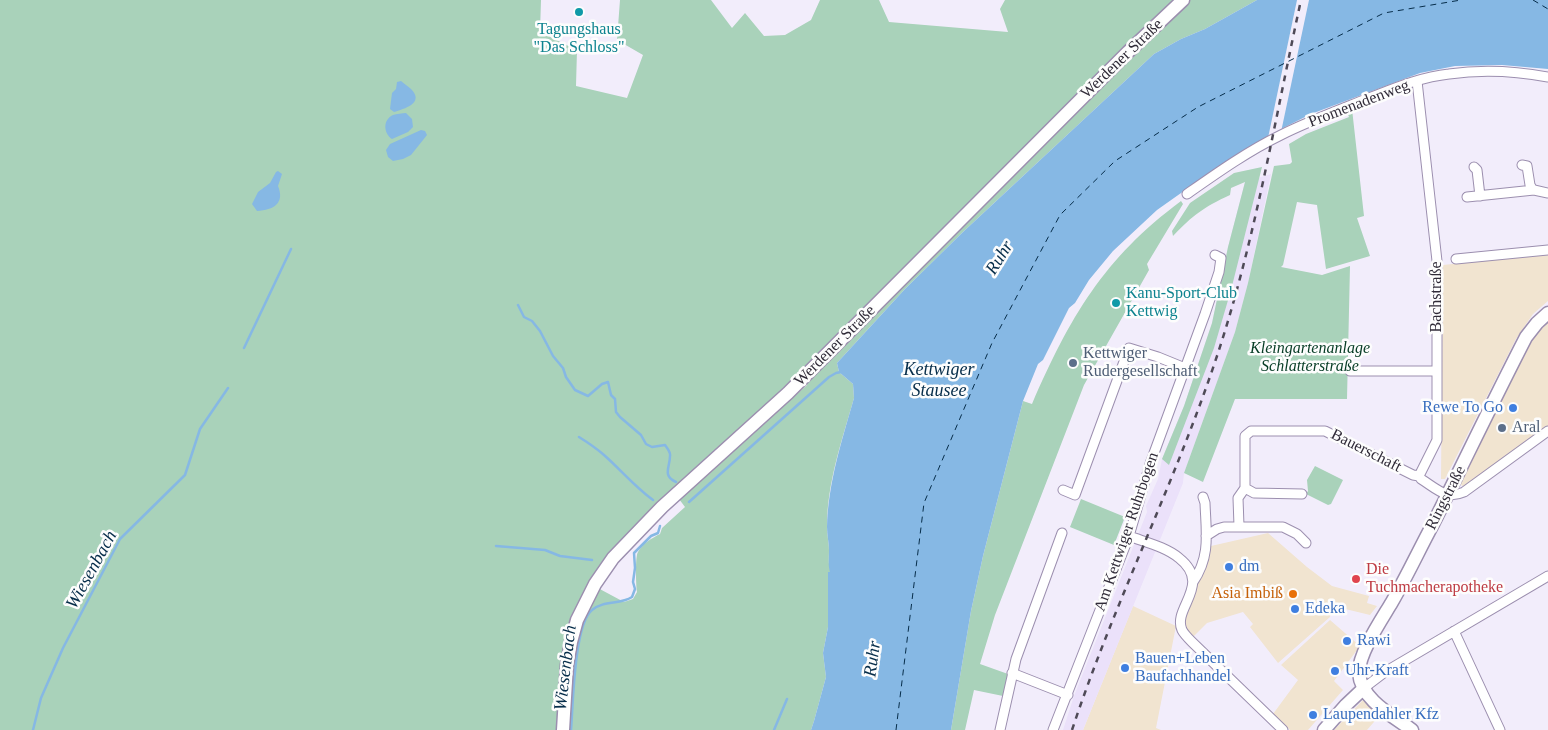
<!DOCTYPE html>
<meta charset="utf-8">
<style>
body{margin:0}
canvas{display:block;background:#f2edfb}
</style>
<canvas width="1548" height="730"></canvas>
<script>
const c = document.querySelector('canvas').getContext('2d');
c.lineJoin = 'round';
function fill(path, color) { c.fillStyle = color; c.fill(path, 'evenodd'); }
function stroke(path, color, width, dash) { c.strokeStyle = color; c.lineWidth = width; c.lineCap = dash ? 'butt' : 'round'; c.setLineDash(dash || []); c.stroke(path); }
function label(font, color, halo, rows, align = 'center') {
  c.font = font + ' "Times New Roman",serif'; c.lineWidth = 5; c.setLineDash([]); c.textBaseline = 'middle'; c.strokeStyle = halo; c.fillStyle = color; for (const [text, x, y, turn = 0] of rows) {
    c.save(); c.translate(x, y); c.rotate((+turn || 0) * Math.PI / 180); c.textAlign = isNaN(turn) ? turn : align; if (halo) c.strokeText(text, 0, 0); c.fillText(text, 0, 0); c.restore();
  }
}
const commercial = new Path2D(`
 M1548,254V301L1533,314L1516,339L1445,479H1441L1443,265Z
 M1548,321V426L1464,487L1457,482L1535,335Z
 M1268,533L1307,567L1332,586L1369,596L1367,603L1377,606L1370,615L1333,606L1330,617L1278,663L1250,627L1253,624L1243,612L1207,623L1191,639L1182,628L1193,592L1211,546Z
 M1133,606L1176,626L1156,728L1161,730H1083Z
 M1330,620L1360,646L1334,681L1343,690L1308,730H1290L1273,714L1298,680L1281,665Z
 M1363,700L1380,715L1367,730H1334Z`);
const built = new Path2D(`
 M1271,174L1248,283L1235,332L1184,473L1183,483L1083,730H1063L1074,696L1147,512L1146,506L1158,479L1162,459L1184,406L1212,323L1228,247L1245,182Z`);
const green = new Path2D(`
 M0,0H541L540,32L577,50L576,86L627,98L643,55L617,40L620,0H711L732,28L745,13L764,36L785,35L811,20L820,0H879L889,22L1008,32L1000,9L1005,0H1179L802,377L667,500L596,587L624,602L633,599L637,592C636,586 635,556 638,552C642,544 652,538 660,534L662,528L685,507L679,499L807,385V380L1189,0H1257L1205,29L1181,39L1154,54L963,232L905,289L837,363L839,372L853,384L854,398C842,440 827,483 827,527C827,535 829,543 829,550C829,558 828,566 831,572H828V627L823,653L826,677L814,721L811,730H0Z
 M1352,109L1364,216L1357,218L1370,256L1326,269L1317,205L1297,202L1283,265L1281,267L1322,275L1350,266L1347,399H1235L1203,482L1184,473L1235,332L1248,283L1274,166L1290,164L1292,162L1289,144L1306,134L1349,117L1347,112Z
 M1262,167L1231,290L1214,348L1169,465L1162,459L1184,406L1212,323L1228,247L1245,182L1231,188L1230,195C1204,207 1193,215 1173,236L1172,231L1190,203L1234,173Z
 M1181,201L1183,204L1147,264L1149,270L1084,385L995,615L980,664L1008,674L1003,696L974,690L965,730H951L971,611L983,556L1023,401L1032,404C1070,317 1103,259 1181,201Z
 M1315,466L1343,480L1331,504L1328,505L1306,494L1308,491L1307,480Z
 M1081,499L1125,517L1114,545L1070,527Z`);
const water = new Path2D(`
 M1257,0H1548V69L1502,65L1455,66L1420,73L1311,114L1271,134L1215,169L1157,210L1113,251L1089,280L1075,303L1069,308L1043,360L1038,364L1023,401L983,556L971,611L951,730H811L814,721L826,677L823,653L828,627V572H830C828,566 829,558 829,550C829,543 827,535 827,527C828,483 842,440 854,398L853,384L839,372L837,363L905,289L963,232L1154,54L1181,39L1205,29Z
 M401,81C404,84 408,86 411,89C425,103 404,109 394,112L390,109L392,93L396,89L397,82Z
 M406,113L412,119L413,127L408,132L392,139C384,134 382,120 393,115C397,114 402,113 406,113Z
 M421,130L425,131L427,135L411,155L403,159L393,161L388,157L386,150L390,144Z
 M278,171L282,174L278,186C285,203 274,210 257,211L252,204L258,192L270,183L276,172Z`);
const pier = new Path2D(`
 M1297,0H1309L1281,132L1268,138Z`);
const stream = new Path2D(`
 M518,305L524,317L532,321L540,331L553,356L563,368L566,377L575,390L588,396L602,384L608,382L611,395L615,399L616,412L620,417L641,435L646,444L652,447L665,445C667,448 671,452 670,456C670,467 662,476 676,482
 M244,348L291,249
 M579,437C587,442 596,448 604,455C621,470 635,487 653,500
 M689,502L829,377L836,373L841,372
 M496,546L545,550L560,556L592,560
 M33,730L41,698L63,648L120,539L185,475L200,429L228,388
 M571,730C573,706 574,624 592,610C604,600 620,605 632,597L635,589L633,582L635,568L634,553L651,536L658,533L660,526
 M774,730L787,699`);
const ferry = new Path2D(`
 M1533,0L1548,9
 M896,730L924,503L992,343L1060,215L1115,161L1198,107L1384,13L1461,0`);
const minor = new Path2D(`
 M1417,81L1437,261V440L1419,476L1421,479C1437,489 1446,500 1464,492L1548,431
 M1522,165L1527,166L1530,185L1533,190
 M1474,167L1477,170L1480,196
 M1187,194C1217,173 1248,151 1281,135C1309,121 1339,110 1369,98C1395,88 1421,77 1449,74C1482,69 1516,71 1548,77
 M1467,197L1534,190L1548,193
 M1456,259L1548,250
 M1350,371H1437
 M1245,488L1254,493L1302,494
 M1063,490L1075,495L1129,348L1158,357L1185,368
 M1239,526L1238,498L1245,488V436L1251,431H1325L1413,475L1419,476
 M1129,536C1145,542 1166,547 1179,558C1213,585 1172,608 1182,630C1184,634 1188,638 1192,642L1283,730
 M1206,536L1217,529L1224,527H1283L1297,534L1306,543
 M1193,582C1211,556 1206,532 1205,503L1203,497
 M1454,631L1500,730
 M1012,673L1068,695
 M1364,688L1385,672L1548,576
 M1000,730L1016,659L1062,533
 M1053,730L1129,536L1150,464L1205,314L1219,272L1221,258L1215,255`);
const secondary = new Path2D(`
 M563,730L567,665L571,642L577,620L595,584L613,558L662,507L788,393L1128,52L1183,0
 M1324,730L1346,705L1364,688
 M1412,730C1393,716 1361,700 1359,673C1358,654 1382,619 1392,602C1407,576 1419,550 1433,524C1464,462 1494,399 1526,337L1537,323L1548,313`);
const rail = new Path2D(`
 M1072,730C1114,603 1175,483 1217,356C1255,241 1275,119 1301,0`);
const markers = [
 [579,12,5,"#0f9aa8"],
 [1116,303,5,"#0f9aa8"],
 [1073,363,5,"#5c6f8a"],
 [1513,408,5,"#3f7fe0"],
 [1502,428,5,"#5c6f8a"],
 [1229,567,5,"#3f7fe0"],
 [1356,579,5,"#e0444e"],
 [1293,594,5,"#e8710a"],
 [1295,609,5,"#3f7fe0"],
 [1347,641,5,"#3f7fe0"],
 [1125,668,5,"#3f7fe0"],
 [1335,671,5,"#3f7fe0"],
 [1313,715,5,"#3f7fe0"]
];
const cultureNames = [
 ["Tagungshaus",579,30],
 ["\"Das Schloss\"",579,48],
 ["Kanu-Sport-Club",1126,294,"left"],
 ["Kettwig",1126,312,"left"]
];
const streetNames = [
 ["Werdener Straße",1122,59,-44],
 ["Promenadenweg",1359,104,-21],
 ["Bachstraße",1437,297,-90],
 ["Werdener Straße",835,346,-45],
 ["Bauerschaft",1366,451,27],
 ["Ringstraße",1446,498,-63],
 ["Am Kettwiger Ruhrbogen",1127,532,-71]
];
const parkNames = [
 ["Kleingartenanlage",1310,349],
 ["Schlatterstraße",1310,367]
];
const serviceNames = [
 ["Kettwiger",1083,354],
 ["Rudergesellschaft",1083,372],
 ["Aral",1512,428]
];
const shopNames = [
 ["Rewe To Go",1503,408,"right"],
 ["dm",1239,567],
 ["Edeka",1305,609],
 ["Rawi",1357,641],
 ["Bauen+Leben",1135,659],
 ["Baufachhandel",1135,677],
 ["Uhr-Kraft",1345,671],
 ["Laupendahler Kfz",1323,715]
];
const healthNames = [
 ["Die",1366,570],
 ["Tuchmacherapotheke",1366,588]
];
const foodNames = [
 ["Asia Imbiß",1283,594]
];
const waterNames = [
 ["Ruhr",1000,258,-58],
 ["Kettwiger",939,370],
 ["Stausee",939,391],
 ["Wiesenbach",92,570,-61],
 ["Ruhr",873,659,-82],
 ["Wiesenbach",566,668,-83]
];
fill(commercial, '#f1e4d0');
fill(built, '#ebe1fa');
fill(green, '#a9d2ba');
fill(water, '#86b8e4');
fill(pier, '#f2edfb');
stroke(stream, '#86b8e4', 2.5);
stroke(ferry, '#062d4a', 1, [6, 5]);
stroke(minor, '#9c8faf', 11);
stroke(secondary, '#9c8faf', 15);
stroke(minor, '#fff', 9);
stroke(secondary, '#fff', 12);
stroke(rail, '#4f4a57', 2.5, [6, 6]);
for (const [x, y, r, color] of markers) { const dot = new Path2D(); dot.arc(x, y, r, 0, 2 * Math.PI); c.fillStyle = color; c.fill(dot); stroke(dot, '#fdfdfd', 2); }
label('16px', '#0d838f', '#fdfdfd', cultureNames);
label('16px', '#302b38', '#fdfdfd', streetNames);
label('italic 16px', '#063c25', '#fdfdfd', parkNames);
label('16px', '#4e5e75', '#fdfdfd', serviceNames, 'left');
label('16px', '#366cbe', '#fdfdfd', shopNames, 'left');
label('16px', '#be3a42', '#fdfdfd', healthNames, 'left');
label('16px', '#c56008', '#fdfdfd', foodNames, 'right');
label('italic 18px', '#062d4a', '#fdfdfd', waterNames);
</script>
